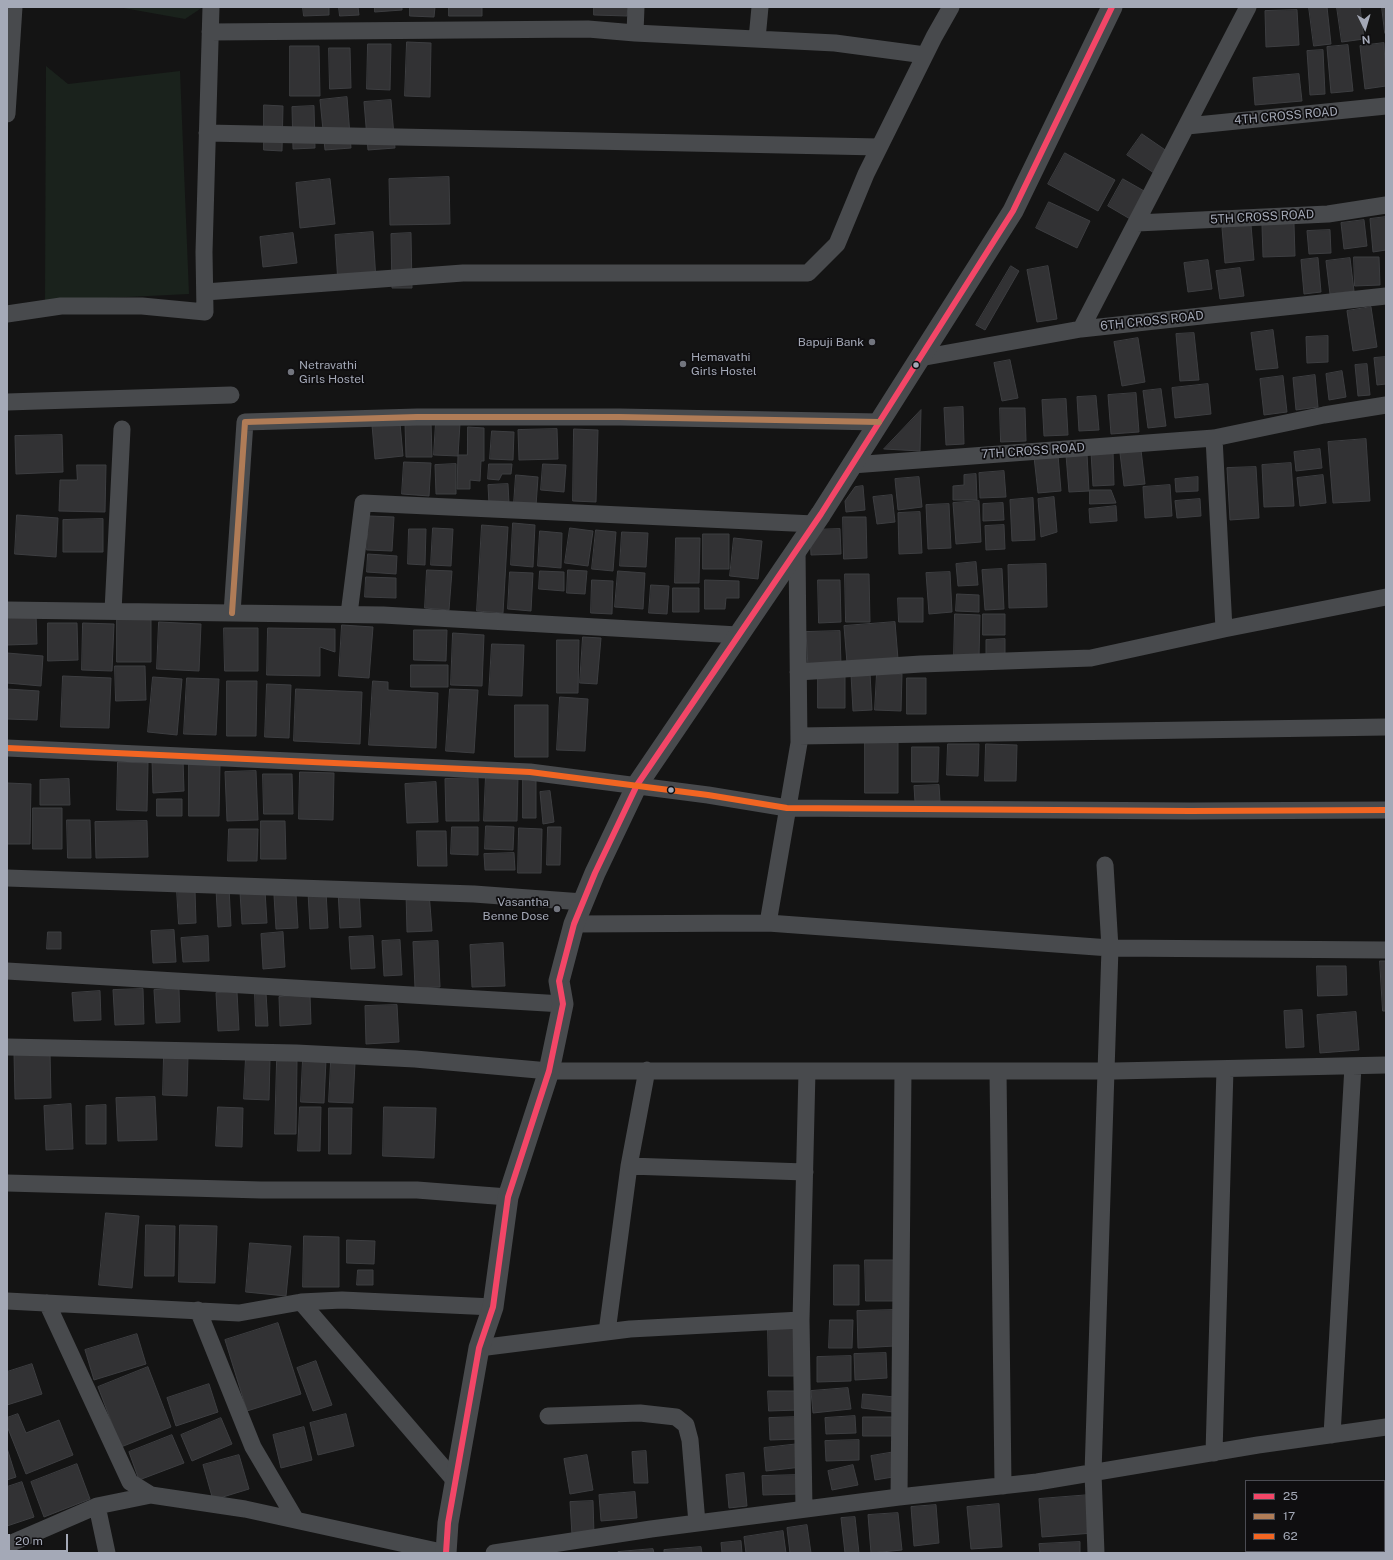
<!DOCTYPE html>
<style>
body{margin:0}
#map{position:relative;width:1393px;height:1560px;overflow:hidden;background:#141414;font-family:"Public Sans",sans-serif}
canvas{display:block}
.frame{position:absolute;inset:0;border:8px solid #a4a9b7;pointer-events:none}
.legend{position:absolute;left:1245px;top:1480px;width:140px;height:72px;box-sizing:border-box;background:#0f0e10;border:1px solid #4b4c53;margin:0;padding:5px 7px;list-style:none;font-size:12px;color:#a4a9b7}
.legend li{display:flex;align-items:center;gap:8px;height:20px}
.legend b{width:20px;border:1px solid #4b4c53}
.north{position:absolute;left:1345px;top:8px;width:40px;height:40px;-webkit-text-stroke:3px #0f0e10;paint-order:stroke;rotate:175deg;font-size:11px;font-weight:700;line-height:16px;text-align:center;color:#a4a9b7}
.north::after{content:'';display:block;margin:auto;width:14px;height:18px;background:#a4a9b7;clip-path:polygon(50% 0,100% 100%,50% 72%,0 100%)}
.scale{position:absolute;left:8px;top:1534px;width:60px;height:18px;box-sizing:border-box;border:2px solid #a4a9b7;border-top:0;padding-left:5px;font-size:12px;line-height:14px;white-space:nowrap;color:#a4a9b7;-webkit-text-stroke:3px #0f0e10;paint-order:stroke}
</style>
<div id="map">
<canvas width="1393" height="1560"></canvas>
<div class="frame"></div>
<ul class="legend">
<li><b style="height:5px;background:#f34667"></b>25</li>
<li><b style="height:5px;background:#b07c57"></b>17</li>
<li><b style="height:5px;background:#f26522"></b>62</li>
</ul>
<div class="north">N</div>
<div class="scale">20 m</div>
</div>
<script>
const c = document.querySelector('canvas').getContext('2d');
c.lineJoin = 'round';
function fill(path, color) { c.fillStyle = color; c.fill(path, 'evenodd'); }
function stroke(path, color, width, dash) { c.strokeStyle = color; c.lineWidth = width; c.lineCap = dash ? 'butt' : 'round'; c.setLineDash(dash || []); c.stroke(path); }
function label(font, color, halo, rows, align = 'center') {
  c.font = font + ' "Public Sans",sans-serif'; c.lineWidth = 3.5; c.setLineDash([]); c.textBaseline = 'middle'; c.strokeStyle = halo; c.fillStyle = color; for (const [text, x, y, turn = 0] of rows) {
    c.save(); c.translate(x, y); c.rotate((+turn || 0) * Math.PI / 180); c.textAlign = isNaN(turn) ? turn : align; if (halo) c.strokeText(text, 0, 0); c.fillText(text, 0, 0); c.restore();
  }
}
const green = new Path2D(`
 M118,7H203L185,19Z
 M46,66L68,84L180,71L189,294L45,301Z`);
const building = new Path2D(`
 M303,7H329V15L304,16Z
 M339,7H358L359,15L340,16Z
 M375,7H402V10L375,12Z
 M410,7H435L434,17L410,16Z
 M449,7H482V16H449Z
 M594,7H628L627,16L594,15Z
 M1309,7H1327L1331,44L1314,46Z
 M1337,7H1360L1364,39L1342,42Z
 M1382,7H1386V32L1385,33Z
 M1297,10L1299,45L1266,47L1265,11Z
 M407,42L431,43L430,97L405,96Z
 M1384,43L1386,86L1365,89L1360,46Z
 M368,44H391L390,90L367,89Z
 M1348,45L1353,91L1331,93L1327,47Z
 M290,46H319L320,96H290Z
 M329,48H350L351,88L330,89Z
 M1323,50L1325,94L1310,95L1307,51Z
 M1299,74L1302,101L1255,105L1253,78Z
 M347,97L351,148L325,150L320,100Z
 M391,100L395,148L368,150L364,102Z
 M264,105L283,106L282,151L264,150Z
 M314,106L315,148L293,149L292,107Z
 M1142,134L1174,156L1160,177L1127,155Z
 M1065,153L1115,180L1098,211L1048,184Z
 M449,177L450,224L390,225L389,179Z
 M330,179L335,224L300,228L296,183Z
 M1123,179L1153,196L1137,223L1108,206Z
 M1049,202L1090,221L1077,248L1036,228Z
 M1386,217V250L1373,252L1370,219Z
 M1364,220L1367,246L1344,249L1341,223Z
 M1294,224L1295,256L1263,257L1262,225Z
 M1251,225L1254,260L1225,263L1222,228Z
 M1330,230L1331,253L1309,254L1307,231Z
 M373,232L376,281L338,284L335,235Z
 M293,233L297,263L263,267L260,237Z
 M411,233L412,288H392L391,234Z
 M1354,257H1379L1380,285L1355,286Z
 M1318,258L1321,292L1304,294L1301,260Z
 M1350,258L1354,291L1330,294L1326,261Z
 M1208,260L1212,289L1188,292L1184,263Z
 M1011,266L1019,271L985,330L976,325Z
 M1048,266L1057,319L1037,322L1027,270Z
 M1240,268L1244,296L1220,299L1216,271Z
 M1371,307L1377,347L1353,351L1347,311Z
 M1273,330L1278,368L1256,370L1251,333Z
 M1194,333L1199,380L1180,381L1176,334Z
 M1328,336V362L1307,363L1306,337Z
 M1138,338L1145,382L1122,386L1114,342Z
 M1386,357V384L1377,385L1374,358Z
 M1010,360L1018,398L1002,401L994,363Z
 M1367,364L1370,395L1358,396L1355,365Z
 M1342,371L1346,397L1329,400L1326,374Z
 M1315,375L1318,407L1296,410L1293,378Z
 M1283,376L1287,412L1264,415L1260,379Z
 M1208,384L1211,414L1175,418L1172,388Z
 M1161,389L1166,426L1148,428L1143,391Z
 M1136,393L1139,432L1111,434L1108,395Z
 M1096,396L1099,430L1079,431L1077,397Z
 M1066,399L1068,435L1044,436L1042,400Z
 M963,407L964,444L946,445L944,408Z
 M1000,408H1025L1026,441L1001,442Z
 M921,410L920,451L884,449Z
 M431,422L432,457H406L405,423Z
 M436,422L460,423L458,456L434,455Z
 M400,423L403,456L375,459L372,425Z
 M468,427L484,428V461H481L480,481L470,480V489H457L458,455H467Z
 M557,429L558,459L519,460L518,430Z
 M574,429L598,430L596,502L573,501Z
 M492,431L514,432L513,460L490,459Z
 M62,435L63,472L16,474L15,436Z
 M1366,439L1370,501L1333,503L1328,442Z
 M1320,449L1322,468L1296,471L1294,452Z
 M1141,450L1145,484L1124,486L1120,453Z
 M1113,451L1114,485L1093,486L1091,452Z
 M1087,454L1089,491L1069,492L1066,455Z
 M1058,455L1061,491L1038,493L1034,457Z
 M404,462L431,463L429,496L402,494Z
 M1291,463L1294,506L1264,507L1262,465Z
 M456,464V494H436L435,465Z
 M489,464H512L511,474H502L499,480L488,479Z
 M543,464L566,465L564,492L541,490Z
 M77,465H106L105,512L59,511L60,480H77Z
 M1256,467L1259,518L1230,520L1227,468Z
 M1004,471L1006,497L980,498L979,473Z
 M976,474L977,500H953V486L964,485V475Z
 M516,475L538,477L536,506L514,504Z
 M1323,475L1326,503L1300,506L1297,478Z
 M919,477L922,507L898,510L895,479Z
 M1198,477V491L1176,492L1175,479Z
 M508,484L509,503L489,504L488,485Z
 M1170,485L1172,516L1145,518L1143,487Z
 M863,486L865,510L846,512L845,501L855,487Z
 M1090,490H1111L1116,503L1090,504Z
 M892,495L895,522L877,524L873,497Z
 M1054,497L1057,532L1041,537L1038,499Z
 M1033,498L1035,540L1012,541L1010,500Z
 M1200,499L1201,516L1177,518L1175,501Z
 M979,501L981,542L956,544L953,503Z
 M1003,503L1004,520L983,521V504Z
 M949,504L951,548L928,549L926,505Z
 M1116,506L1117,521L1090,523L1089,509Z
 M920,512L922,553L899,554L898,513Z
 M17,515L58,518L56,557L15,554Z
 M369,516L394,517L392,551L367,550Z
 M843,517H866L867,558L844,559Z
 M103,519V552H63V520Z
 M513,523L535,525L533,567L511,565Z
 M482,525L508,527L503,613L477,611Z
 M1004,525L1005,549L986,550L985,526Z
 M433,528L453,529L451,566L431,565Z
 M570,528L593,531L588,566L565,563Z
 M409,529H426L425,565L408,564Z
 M840,529L841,554L811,555L810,530Z
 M596,530L616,532L613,571L592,569Z
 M540,531L562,533L561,568L538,566Z
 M622,532L648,533L646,567L620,566Z
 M703,534H729V569H703Z
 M676,538H700L699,583H675Z
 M734,538L762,541L758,579L730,576Z
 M368,554L397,556L396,574L367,572Z
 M976,562L978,585L958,586L956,564Z
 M1046,564L1047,607L1009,608L1008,565Z
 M1002,569L1004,609L985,610L982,570Z
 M427,570L452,571L449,610L425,608Z
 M568,570L587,571L585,594L567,593Z
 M540,571L564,572V591L539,589Z
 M618,571L645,573L643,609L615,607Z
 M510,572L533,573L531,611L508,609Z
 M950,572L952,612L929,614L926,573Z
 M845,574H869L870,622H846Z
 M366,577L396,578V598L365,597Z
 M592,580L613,581L612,614L591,613Z
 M705,580L739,581V598H726L725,609H705Z
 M818,580H840L841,622L819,623Z
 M651,585L669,586L667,614L649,613Z
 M673,588H699V612H673Z
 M957,594L979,595V612L956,611Z
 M898,598H923V622H899Z
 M36,614L37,644L7,645V615Z
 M955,614L980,615L979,657H954Z
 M983,614H1005V635H983Z
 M117,619H151V662H117Z
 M159,622L201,624L199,671L157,669Z
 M895,622L898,659L847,663L844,626Z
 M48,623H77L78,660L48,661Z
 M83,623L114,624L112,671L82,670Z
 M342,625L373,627L369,678L339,676Z
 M224,628H258V671H225Z
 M268,628L335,629V652L320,647V676L267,675Z
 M414,630H447L446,661L414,660Z
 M840,631L841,665L808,667L806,632Z
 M453,633L484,635L482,686L451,685Z
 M583,637L601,638L597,684L580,683Z
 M1005,639V654L986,655V640Z
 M557,640H579L578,693H557Z
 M492,644L524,645L522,696L489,695Z
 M7,653L43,656L41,686L7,683Z
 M411,665H448V687H411Z
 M115,666H145L146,700L116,701Z
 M870,673L872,710L853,711L851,674Z
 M877,673L902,674L901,711L875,710Z
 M818,675H845V708H818Z
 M63,676L111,678L109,728L61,727Z
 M153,677L182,679L177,735L148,732Z
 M187,678L219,679L216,735L184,734Z
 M907,678H926V714H907Z
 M227,681H257L256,736H227Z
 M373,681L388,682V690L438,693L436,748L369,745Z
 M267,684L291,685L289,738L265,737Z
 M7,689L39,691L37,720L7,719Z
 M296,689L362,692L360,744L294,741Z
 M450,689L478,690L474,753L446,751Z
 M560,697L588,699L585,751L557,750Z
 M515,705H548V757H515Z
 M865,741H898V793H865Z
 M948,744H979L978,776L947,775Z
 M986,744L1017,745L1016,781H985Z
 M912,747H939L938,782H912Z
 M183,759L184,791L153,793L152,760Z
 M118,762L148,763L147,811L117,810Z
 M189,764H220L219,816H189Z
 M256,771L258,820L227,821L225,772Z
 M300,772L334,773L333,820L299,819Z
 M263,774H292L293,814H264Z
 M486,775L518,776L517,821H484Z
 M523,776H536V818H523Z
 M478,778L479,821H446L445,779Z
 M69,779L70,805H40V780Z
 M436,782L438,822L407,823L405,784Z
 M7,783L31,784L30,844H7Z
 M939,785L940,801L915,802L914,786Z
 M550,791L554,822L543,824L540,792Z
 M157,799H182V816H157Z
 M33,808H62V849H33Z
 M67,820H90L91,858H68Z
 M147,821L148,857L96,858L95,822Z
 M261,821H285L286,859H261Z
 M486,826L514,827L513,850L485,849Z
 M452,827H478V855L451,854Z
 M548,827H561L560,865H547Z
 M519,828L542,829L541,873H518Z
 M229,829H258L257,861H228Z
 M417,831H446L447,866H418Z
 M514,853L515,870H485L484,854Z
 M229,888L231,926L218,927L216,889Z
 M359,889L361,927L340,928L338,890Z
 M177,890H195L196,923L179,924Z
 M265,891L267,923L242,924L240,892Z
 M326,891L328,928L310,929L308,892Z
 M429,892L432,931L407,932L406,893Z
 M296,894L298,928L276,929L274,895Z
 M174,930L176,962L153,963L151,931Z
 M48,932H61V949H47Z
 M283,932L285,967L263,969L261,934Z
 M208,936L209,961L183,962L181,938Z
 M373,936L375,968L351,969L349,937Z
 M400,940L402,975L384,976L382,941Z
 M438,941L440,987L415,988L413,942Z
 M503,943L505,986L472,987L470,945Z
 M1380,961H1386V1011H1383Z
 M1317,966H1346L1347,995L1318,996Z
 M143,989L144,1024L115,1025L113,990Z
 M179,989L180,1022L156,1023L154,990Z
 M100,991L101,1020L74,1021L72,993Z
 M237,992L239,1030L218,1031L216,993Z
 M255,993H266L268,1026H256Z
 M310,995L311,1024L280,1026L279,997Z
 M397,1005L399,1042L366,1044L365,1006Z
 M1302,1010L1304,1047L1286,1048L1284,1011Z
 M1356,1012L1359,1050L1320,1053L1317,1015Z
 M50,1052L51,1098L15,1099L14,1053Z
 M164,1055L188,1056L187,1096L163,1095Z
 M246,1057L270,1058L269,1100L244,1099Z
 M303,1059L326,1060L324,1103L301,1102Z
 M277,1061H297L296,1134H275Z
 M331,1062L355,1063L353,1103L329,1102Z
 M155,1097L157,1140L118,1141L116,1098Z
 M71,1104L73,1149L46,1150L44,1106Z
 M106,1105V1144H86V1106Z
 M218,1107L243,1108L242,1147L216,1146Z
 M300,1107H321L320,1151H298Z
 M384,1107L436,1108L434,1158L383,1156Z
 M329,1108H352L351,1154H329Z
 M106,1213L139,1216L132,1288L99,1285Z
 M146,1225L175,1226L174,1276H145Z
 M180,1225L217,1226L215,1283L179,1282Z
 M304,1236L339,1237V1287H303Z
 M347,1240L375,1241L374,1264L347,1263Z
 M250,1243L291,1246L286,1296L246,1292Z
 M865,1260H896V1301H866Z
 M834,1265H859V1305H834Z
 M358,1270H373V1285H357Z
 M894,1310L895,1346L858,1348L857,1311Z
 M830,1320H853L852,1348H829Z
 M278,1323L301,1394L247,1411L225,1340Z
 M768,1328H803L804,1376H769Z
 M137,1334L146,1364L94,1380L85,1350Z
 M886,1353L887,1378L855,1380L854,1354Z
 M851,1356V1381L817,1382V1357Z
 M316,1361L332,1405L313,1411L297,1368Z
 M32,1364L42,1394L7,1405V1372Z
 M148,1367L171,1427L121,1447L98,1387Z
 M209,1384L218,1412L176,1426L167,1398Z
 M848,1388L851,1409L813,1413L811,1391Z
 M768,1391H798L799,1410L769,1411Z
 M863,1394L895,1397L893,1412L862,1408Z
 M18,1414L26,1433L59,1420L73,1455L26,1474L7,1426V1418Z
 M346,1414L354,1446L318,1455L310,1423Z
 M855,1416L856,1433L826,1434L825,1418Z
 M799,1417L800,1439L770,1440L769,1418Z
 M863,1417H896V1436H863Z
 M221,1418L232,1444L192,1461L181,1435Z
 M304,1427L312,1460L281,1468L273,1435Z
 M172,1435L184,1463L139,1480L129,1452Z
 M859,1440V1460L826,1461L825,1441Z
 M799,1444L802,1467L766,1471L764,1448Z
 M7,1448L16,1477L7,1480Z
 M646,1451L648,1483H634L632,1452Z
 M895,1452L899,1476L875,1480L871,1456Z
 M239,1455L249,1489L213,1500L203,1465Z
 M587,1455L593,1490L570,1494L564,1459Z
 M77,1464L90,1499L44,1517L31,1482Z
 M853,1465L858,1485L832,1490L828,1471Z
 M744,1473L747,1506L729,1508L726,1475Z
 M799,1475V1494L763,1495L762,1476Z
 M22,1482L34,1517L7,1526V1487Z
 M635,1492L637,1518L601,1521L599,1495Z
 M1090,1495L1093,1533L1042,1537L1039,1499Z
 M593,1501L594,1534L572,1535L570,1502Z
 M999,1504L1002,1547L971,1549L967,1507Z
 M936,1505L939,1543L914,1546L911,1507Z
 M898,1513L902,1550L871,1553L868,1515Z
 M855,1517L859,1553H845L841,1518Z
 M807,1525L811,1553H790L787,1528Z
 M783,1531L786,1553H746L744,1537Z
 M741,1541L742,1553H722L721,1543Z
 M1080,1542V1553H1040L1039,1544Z
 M701,1547L702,1553H664V1550Z
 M653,1549L654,1553H618V1552Z`);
const minor = new Path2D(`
 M210,32L588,29L635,33L835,43L925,55
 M635,33L636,7
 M757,39L760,7
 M7,114L14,7
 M1187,126L1386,106
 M207,133L879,147
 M1137,223L1328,214L1386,205
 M205,292L463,273H808L837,244L866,174L934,37L951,7
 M7,314L61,306H142L205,312L204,252L211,7
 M1081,329L1248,7
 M920,358L1081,329L1386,296
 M7,402L231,395
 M852,465L1214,438L1324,415L1386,405
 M7,610L383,615L738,635
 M113,611L122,429
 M232,613L245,422L417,417H620L879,422
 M349,614L363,503L814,524
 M1224,629L1386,597
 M798,672L921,664L1091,658L1224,629L1214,438
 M799,736L1386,727
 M7,748L530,772L708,795L787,808L1190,811L1386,810
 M7,878L474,894L583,902
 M768,923L799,743L797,549
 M574,924L768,923L1110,948L1386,950
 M7,971L563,1004
 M7,1047L296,1053L415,1059L549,1071H1115L1386,1065
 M998,1071L1003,1486
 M629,1166L805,1172
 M7,1183L261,1190H417L508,1197
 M7,1301L239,1313L301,1302L342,1300L493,1307
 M301,1302L455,1481
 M47,1303L130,1482L151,1495
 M198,1310L253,1447L296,1520
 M801,1320L807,1071
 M607,1332L629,1166L647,1070
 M479,1348L630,1329L801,1320L804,1509
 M548,1416L640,1413L676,1417L686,1425L690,1440L697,1523
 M1332,1435L1353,1066
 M1214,1453L1225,1069
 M899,1497L903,1071
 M97,1506L107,1553
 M7,1545L97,1506L151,1495L245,1509L446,1553
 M494,1553L651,1529L899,1497L1037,1482L1258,1445L1386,1427
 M1096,1553L1093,1473L1110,948L1105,865`);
const tertiary = new Path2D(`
 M446,1553L448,1523L479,1348L493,1307L508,1197L549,1071L563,1004L559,981L574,924L595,873L637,785L821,514L1013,211L1112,7`);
const bus1 = new Path2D(`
 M446,1553L448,1523L479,1348L493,1307L508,1197L549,1071L563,1004L559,981L574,924L595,873L637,785L821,514L1013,211L1112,7`);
const bus2 = new Path2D(`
 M232,613L245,422L417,417H620L879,422`);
const bus3 = new Path2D(`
 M7,748L530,772L708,795L787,808L1190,811L1386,810`);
const markers = [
 [872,342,4,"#72757e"],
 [683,364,4,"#72757e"],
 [916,365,3.5,"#a4a9b7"],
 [291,372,4,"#72757e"],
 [671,790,3.5,"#a4a9b7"],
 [557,909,4,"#72757e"]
];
const streetNames = [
 ["4TH CROSS ROAD",1286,116,-5],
 ["5TH CROSS ROAD",1262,217,-3],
 ["6TH CROSS ROAD",1152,321,-6],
 ["7TH CROSS ROAD",1033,451,-4]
];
const poiNames = [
 ["Bapuji Bank",864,342],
 ["Hemavathi",691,357,"left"],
 ["Girls Hostel",691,371,"left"],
 ["Netravathi",299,365,"left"],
 ["Girls Hostel",299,379,"left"],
 ["Vasantha",549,902],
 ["Benne Dose",549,916]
];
fill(green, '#1a221c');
fill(building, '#323234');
stroke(building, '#3d3e41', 1);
stroke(minor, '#484a4d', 17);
stroke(tertiary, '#484a4d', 21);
stroke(bus1, '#f34667', 6);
stroke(bus2, '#b07c57', 6);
stroke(bus3, '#f26522', 6);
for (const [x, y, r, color] of markers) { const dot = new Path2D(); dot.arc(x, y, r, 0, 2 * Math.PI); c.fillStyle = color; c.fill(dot); stroke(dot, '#0f0e10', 1.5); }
label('12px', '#a4a9b7', '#0f0e10', streetNames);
label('12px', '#a4a9b7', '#0f0e10', poiNames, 'right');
</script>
